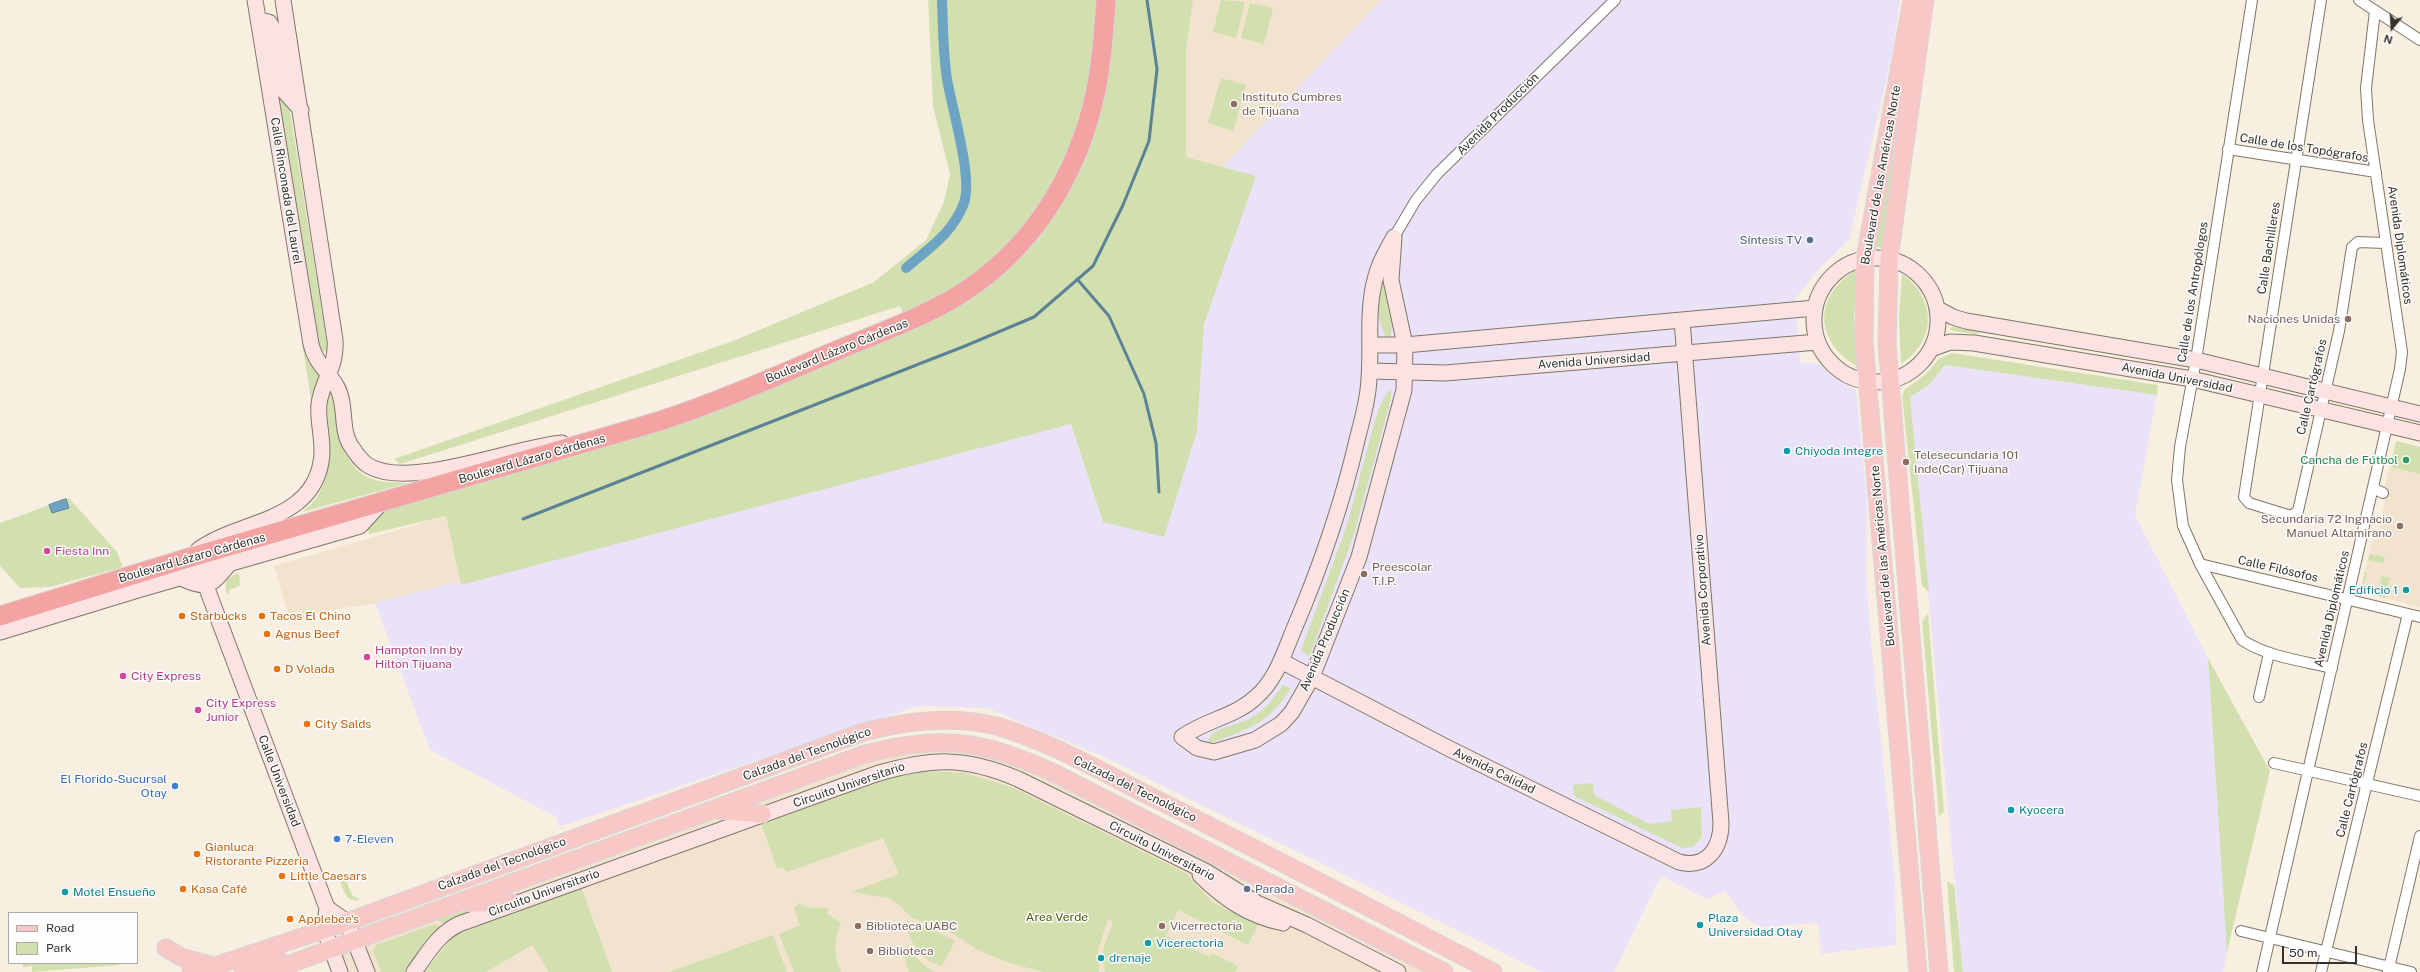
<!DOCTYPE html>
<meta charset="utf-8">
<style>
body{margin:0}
#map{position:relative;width:2420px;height:972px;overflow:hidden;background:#f9efe0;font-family:"Public Sans",sans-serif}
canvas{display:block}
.legend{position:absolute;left:8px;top:912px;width:130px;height:52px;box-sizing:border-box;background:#fdfdfd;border:1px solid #adaba9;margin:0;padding:5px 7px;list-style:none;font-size:12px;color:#35312b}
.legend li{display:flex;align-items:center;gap:8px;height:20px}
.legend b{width:20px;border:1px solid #adaba9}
.north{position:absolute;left:2372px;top:8px;width:40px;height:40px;-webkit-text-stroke:3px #fdfdfd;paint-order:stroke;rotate:198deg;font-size:11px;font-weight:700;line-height:16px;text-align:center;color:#35312b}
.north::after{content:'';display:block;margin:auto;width:14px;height:18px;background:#35312b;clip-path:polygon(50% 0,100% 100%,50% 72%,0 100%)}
.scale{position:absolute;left:2282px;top:946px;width:75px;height:18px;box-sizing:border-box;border:2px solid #35312b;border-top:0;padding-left:5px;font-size:12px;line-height:14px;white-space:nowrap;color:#35312b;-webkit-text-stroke:3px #fdfdfd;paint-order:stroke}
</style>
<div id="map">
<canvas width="2420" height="972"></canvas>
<ul class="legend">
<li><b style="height:5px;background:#f8c8c7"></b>Road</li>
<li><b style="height:11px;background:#d2e0af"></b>Park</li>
</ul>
<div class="north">N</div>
<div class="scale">50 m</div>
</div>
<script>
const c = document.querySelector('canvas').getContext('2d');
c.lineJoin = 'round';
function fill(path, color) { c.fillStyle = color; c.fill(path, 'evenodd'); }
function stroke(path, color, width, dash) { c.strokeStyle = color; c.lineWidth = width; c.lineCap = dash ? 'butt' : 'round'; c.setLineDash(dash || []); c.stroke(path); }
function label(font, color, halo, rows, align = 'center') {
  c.font = font + ' "Public Sans",sans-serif'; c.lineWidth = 3; c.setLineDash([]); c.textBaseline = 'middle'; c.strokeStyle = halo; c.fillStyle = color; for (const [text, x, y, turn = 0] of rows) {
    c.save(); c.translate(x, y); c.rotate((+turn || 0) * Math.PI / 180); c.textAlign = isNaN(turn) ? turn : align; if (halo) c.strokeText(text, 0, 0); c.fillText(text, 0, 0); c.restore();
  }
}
const built = new Path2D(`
 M1193,0H1381L1222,168L1186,157V51Z
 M2396,441L2420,447V607L2360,592L2374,533L2378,530L2386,497L2383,493Z
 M446,516L461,585L375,603L289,617L274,566Z
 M957,748L1015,763L1427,972H331L327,960L434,919L869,761L899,752Z`);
const industrial = new Path2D(`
 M1381,0H1900L1892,55L1849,240L1818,270L1795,299L1801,363L1815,362L1856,391L1867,497L1866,576L1871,640L1895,881L1896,945L1821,954L1818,923L1761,927L1746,919L1725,891L1707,899L1661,876L1614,972H1542L1104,757L987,708L918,706L559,827L556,817L430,750L375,603L1071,424L1103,522L1197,431L1204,324L1255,176L1222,168Z
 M1945,365L2157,395L2135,515L2208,658L2227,952L2223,972H1963L1910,397L1929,385Z`);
const green = new Path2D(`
 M928,0H1193L1186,51V157L1256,176L1204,324L1197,431L1164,537L1103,522L1071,424L461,585L446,516L369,534L368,529L370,524L384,510L910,328L900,306L400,464L394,459L733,341L874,282L926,240L944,202L950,174L933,106Z
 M1221,0L1245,2L1236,38L1213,32Z
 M1250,3L1273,8L1264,44L1241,38Z
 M1917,10L1883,248L1876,247L1889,161Z
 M1221,78L1246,85L1233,131L1208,123Z
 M278,94L290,111L328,350L318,354Z
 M1858,269L1854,316L1858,367C1813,341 1813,295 1858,269Z
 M1902,274C1936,298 1938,340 1901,364L1899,318Z
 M1382,282C1394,296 1394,325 1389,342C1376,321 1377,305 1382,282Z
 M1953,326L1981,333L1976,334L1952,331L1950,329Z
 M302,343L322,379L314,419Z
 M1952,353L2158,385L2157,395L1945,365L1929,385L1910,397L1929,592L1922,586L1902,395L1905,389L1925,375L1939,359Z
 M1389,390L1391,391V399L1355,531L1311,653L1308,656L1301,650L1346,528L1375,420L1380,405Z
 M330,392C341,420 337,466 372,479C382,483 397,482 408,483L302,512C308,507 315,501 319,494C339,459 321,427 330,392Z
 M2396,441L2420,447V474L2391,467Z
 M69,498L117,552L123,567L50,587L20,588L0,566V523Z
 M2370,554L2385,557L2384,563L2368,560Z
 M2365,572H2367L2363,589L2378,592L2382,576L2390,578L2385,598L2360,592Z
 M239,573L240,586L229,590L228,596C222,584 227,577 239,573Z
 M1928,613L1944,811L1939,817L1922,622Z
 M2208,658L2270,771L2227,952Z
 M1283,685L1291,688C1269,724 1248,729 1211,743L1208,742C1209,729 1235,725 1245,721C1263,713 1273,700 1283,685Z
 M926,771L964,773L1011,787L1186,873L1212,902L1258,925L1248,945L1178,910L1166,936L1210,957L1212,953L1238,966L1235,972H1105L1103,950L1113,922L1108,919L1098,950L1099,972H1043L1010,963L980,951L947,930L912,918L898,904L888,898L852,892L899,874L883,838L787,872L784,868H777L761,824L897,776Z
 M1593,783L1594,795L1649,824L1672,821L1671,810L1701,807L1702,837L1693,847L1682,848L1574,796L1573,785Z
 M346,880L352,895L360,900C347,903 344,892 340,882Z
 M1947,881L1954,885L1963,972H1954Z
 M580,888L582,889L612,972H549L532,945L486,972H425L454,935Z
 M799,903L809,908H829L826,912L841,923C834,941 833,954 841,972H794L779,934L800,925L794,908Z
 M483,906L445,923L435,920Z
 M435,924L440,926L405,972H381L373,951L376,945Z
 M913,925L932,929L955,941L942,966C924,962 913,948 908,930Z
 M773,935L787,972H669Z
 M908,946L921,963L934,972H909L902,948Z
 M22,963H119V965L32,972V966L23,967Z`);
const water = new Path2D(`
 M66,499L69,508L52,513L49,505Z`);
const stream = new Path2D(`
 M1077,279L1109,316L1144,394L1156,443L1159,492
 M523,519L965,346L1034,317L1093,266L1123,205L1149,141L1157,69L1147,0`);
const canal = new Path2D(`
 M906,268C929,248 953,233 964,203C973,177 952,109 947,79C943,54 943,26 942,0`);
const street = new Path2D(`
 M2252,0L2196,360L2180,447L2177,480L2183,526L2200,564L2242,640C2268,657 2303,661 2332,668
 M2321,0L2244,497L2249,503L2291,516L2298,511L2339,331L2352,247L2358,242L2385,243
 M2359,0L2420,40
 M2228,149L2376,172
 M1394,237L1416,200L1437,174L1615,0
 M2373,488L2383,493
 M2200,564L2420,617
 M2259,697L2269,653
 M2274,763L2420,796
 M2241,931L2411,972
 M2262,972L2400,369L2402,352L2368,120L2366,88L2375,11
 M2321,972L2408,614
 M2388,972L2420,836`);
const secondary = new Path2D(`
 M255,0L311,344C315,363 329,372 337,387C347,405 340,430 351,446C356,453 361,462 369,466C410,490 514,447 562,443
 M260,28L264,21L269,22L274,30L283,90L301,110
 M1394,237L1391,280L1405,345L1404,390L1359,557L1312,677L1292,712L1281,724L1255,740L1214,752L1197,748L1182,737C1205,720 1235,717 1256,697C1276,680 1284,653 1294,629C1320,568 1342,505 1357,440C1361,424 1366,407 1368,390C1373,352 1365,313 1376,276C1379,262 1387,250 1394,237Z
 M1814 320a62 62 0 1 1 124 0a62 62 0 1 1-124 0Z
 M1938,309L1953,317L1966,321L2196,360L2420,414
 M1370,345H1405L1815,308
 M1931,349L1950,342L1974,343L2192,379L2420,433
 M1371,371L1445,373L1818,342
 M198,550C238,520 311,523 321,462C325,443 317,423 319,404C322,380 337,368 335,340L283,0
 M179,577C208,591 211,586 230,563
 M206,586L327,908L324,929L340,972
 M0,632L141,589L360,526L383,501
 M1281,661L1446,747L1679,862C1706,869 1721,849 1721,823L1682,320
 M1200,875C1224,899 1249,916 1283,923
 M327,908L347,922L367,972
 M414,972C427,954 438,934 459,924L876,774C931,758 964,756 1018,779L1207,872L1257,903L1307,925L1398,972`);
const primary = new Path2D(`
 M1912,0L1865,258L1864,342L1918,972
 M1925,0L1889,259L1887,344L1939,972
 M718,810L762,814
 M472,903H512
 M166,948L181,957L213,966
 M191,972L215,966L347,922L858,734C903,721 950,715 996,726C1051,741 1112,778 1164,803C1274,858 1384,915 1493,972
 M243,972L278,958
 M268,972L865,754C942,734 982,740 1054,773L1444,972`);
const highway = new Path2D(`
 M0,616L188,558L660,421C721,401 779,375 838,350C877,334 918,319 954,298C1031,252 1078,176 1096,90C1102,61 1104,30 1106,0`);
const markers = [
 [1234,104,4,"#8d6e63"],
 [1810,240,4,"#5c6f8a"],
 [2348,319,4,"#8d6e63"],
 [1787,451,4,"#0f9aa8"],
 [2406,460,4,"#2e9e5b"],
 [1906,462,4,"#8d6e63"],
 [2400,526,4,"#8d6e63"],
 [47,551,4,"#d1479c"],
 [1364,574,4,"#8d6e63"],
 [2406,590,4,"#0f9aa8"],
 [182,616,4,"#e8710a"],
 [262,616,4,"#e8710a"],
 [267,634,4,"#e8710a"],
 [367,657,4,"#d1479c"],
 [277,669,4,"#e8710a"],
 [123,676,4,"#d1479c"],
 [198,710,4,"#d1479c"],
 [307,724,4,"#e8710a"],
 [175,786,4,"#3f7fe0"],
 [2011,810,4,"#0f9aa8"],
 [337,839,4,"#3f7fe0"],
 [197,854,4,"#e8710a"],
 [282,876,4,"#e8710a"],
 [183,889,4,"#e8710a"],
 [1247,889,4,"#5c6f8a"],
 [65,892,4,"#0f9aa8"],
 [290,919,4,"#e8710a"],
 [1700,925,4,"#0f9aa8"],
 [858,926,4,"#8d6e63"],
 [1162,926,4,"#8d6e63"],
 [1148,943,4,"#0f9aa8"],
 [870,951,4,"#8d6e63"],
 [1101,958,4,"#0f9aa8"]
];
const educationNames = [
 ["Instituto Cumbres",1242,97],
 ["de Tijuana",1242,111],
 ["Naciones Unidas",2340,319,"right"],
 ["Telesecundaria 101",1914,455],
 ["Inde(Car) Tijuana",1914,469],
 ["Secundaria 72 Ingnacio",2392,519,"right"],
 ["Manuel Altamirano",2392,533,"right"],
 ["Preescolar",1372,567],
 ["T.I.P.",1372,581],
 ["Biblioteca UABC",866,926],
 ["Vicerrectoria",1170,926],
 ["Biblioteca",878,951]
];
const streetNames = [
 ["Avenida Producción",1498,114,-45],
 ["Calle de los Topógrafos",2304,148,9],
 ["Boulevard de las Américas Norte",1881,175,-80],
 ["Calle Rinconada del Laurel",286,191,81],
 ["Avenida Diplomáticos",2400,245,82],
 ["Calle Bachilleres",2269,248,-81],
 ["Calle de los Antropólogos",2193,292,-81],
 ["Boulevard Lázaro Cárdenas",837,351,-22],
 ["Avenida Universidad",1594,361,-4],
 ["Avenida Universidad",2177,378,11],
 ["Calle Cartógrafos",2312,387,-77],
 ["Boulevard Lázaro Cárdenas",532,459,-16],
 ["Boulevard de las Américas Norte",1883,556,-95],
 ["Boulevard Lázaro Cárdenas",192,558,-16],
 ["Calle Filósofos",2278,569,13],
 ["Avenida Corporativo",1703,590,-94],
 ["Avenida Diplomáticos",2332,609,-77],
 ["Avenida Producción",1325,640,-67],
 ["Calzada del Tecnológico",807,754,-20],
 ["Avenida Calidad",1494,771,26],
 ["Calle Universidad",279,781,69],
 ["Circuito Universitario",849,785,-19],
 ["Calzada del Tecnológico",1135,789,26],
 ["Calle Cartógrafos",2352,790,-76],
 ["Circuito Universitario",1162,851,27],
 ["Calzada del Tecnológico",502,864,-20],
 ["Circuito Universitario",544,893,-20]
];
const serviceNames = [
 ["Síntesis TV",1802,240],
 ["Parada",1255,889,"left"]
];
const cultureNames = [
 ["Chiyoda Integre",1795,451],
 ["Edificio 1",2398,590,"right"],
 ["Kyocera",2019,810],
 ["Motel Ensueño",73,892],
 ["Plaza",1708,918],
 ["Universidad Otay",1708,932],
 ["Vicerectoria",1156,943],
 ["drenaje",1109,958]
];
const leisureNames = [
 ["Cancha de Fútbol",2398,460]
];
const hotelNames = [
 ["Fiesta Inn",55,551],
 ["Hampton Inn by",375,650],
 ["Hilton Tijuana",375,664],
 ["City Express",131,676],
 ["City Express",206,703],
 ["Junior",206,717]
];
const foodNames = [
 ["Starbucks",190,616],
 ["Tacos El Chino",270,616],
 ["Agnus Beef",275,634],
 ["D Volada",285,669],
 ["City Salds",315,724],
 ["Gianluca",205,847],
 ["Ristorante Pizzeria",205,861],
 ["Little Caesars",290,876],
 ["Kasa Café",191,889],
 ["Applebee's",298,919]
];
const shopNames = [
 ["El Florido-Sucursal",167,779],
 ["Otay",167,793],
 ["7-Eleven",345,839,"left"]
];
const parkNames = [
 ["Area Verde",1057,917]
];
fill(built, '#f2e3cf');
fill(industrial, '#e9e2f8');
fill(green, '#d2e0af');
fill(water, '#6da4c4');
stroke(water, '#5c8296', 1);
stroke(stream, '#5c8296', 3);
stroke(canal, '#6da4c4', 10);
stroke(street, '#7f7668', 12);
stroke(secondary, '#7f7668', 17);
stroke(primary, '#d7d6d5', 19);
stroke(highway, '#d7d6d5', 21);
stroke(street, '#fff', 10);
stroke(secondary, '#fbe3e3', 15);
stroke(primary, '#f8c8c7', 17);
stroke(highway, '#f3a3a1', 19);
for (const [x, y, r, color] of markers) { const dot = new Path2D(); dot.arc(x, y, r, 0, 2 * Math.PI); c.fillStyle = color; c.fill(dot); stroke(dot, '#fdfdfd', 1.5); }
label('12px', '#785e54', '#fdfdfd', educationNames, 'left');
label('12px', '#35312b', '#fdfdfd', streetNames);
label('12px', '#4e5e75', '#fdfdfd', serviceNames, 'right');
label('12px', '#0d838f', '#fdfdfd', cultureNames, 'left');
label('12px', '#27864d', '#fdfdfd', leisureNames, 'right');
label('12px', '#b23c85', '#fdfdfd', hotelNames, 'left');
label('12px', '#c56008', '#fdfdfd', foodNames, 'left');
label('12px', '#366cbe', '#fdfdfd', shopNames, 'right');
label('12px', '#4b5a01', '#fdfdfd', parkNames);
</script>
